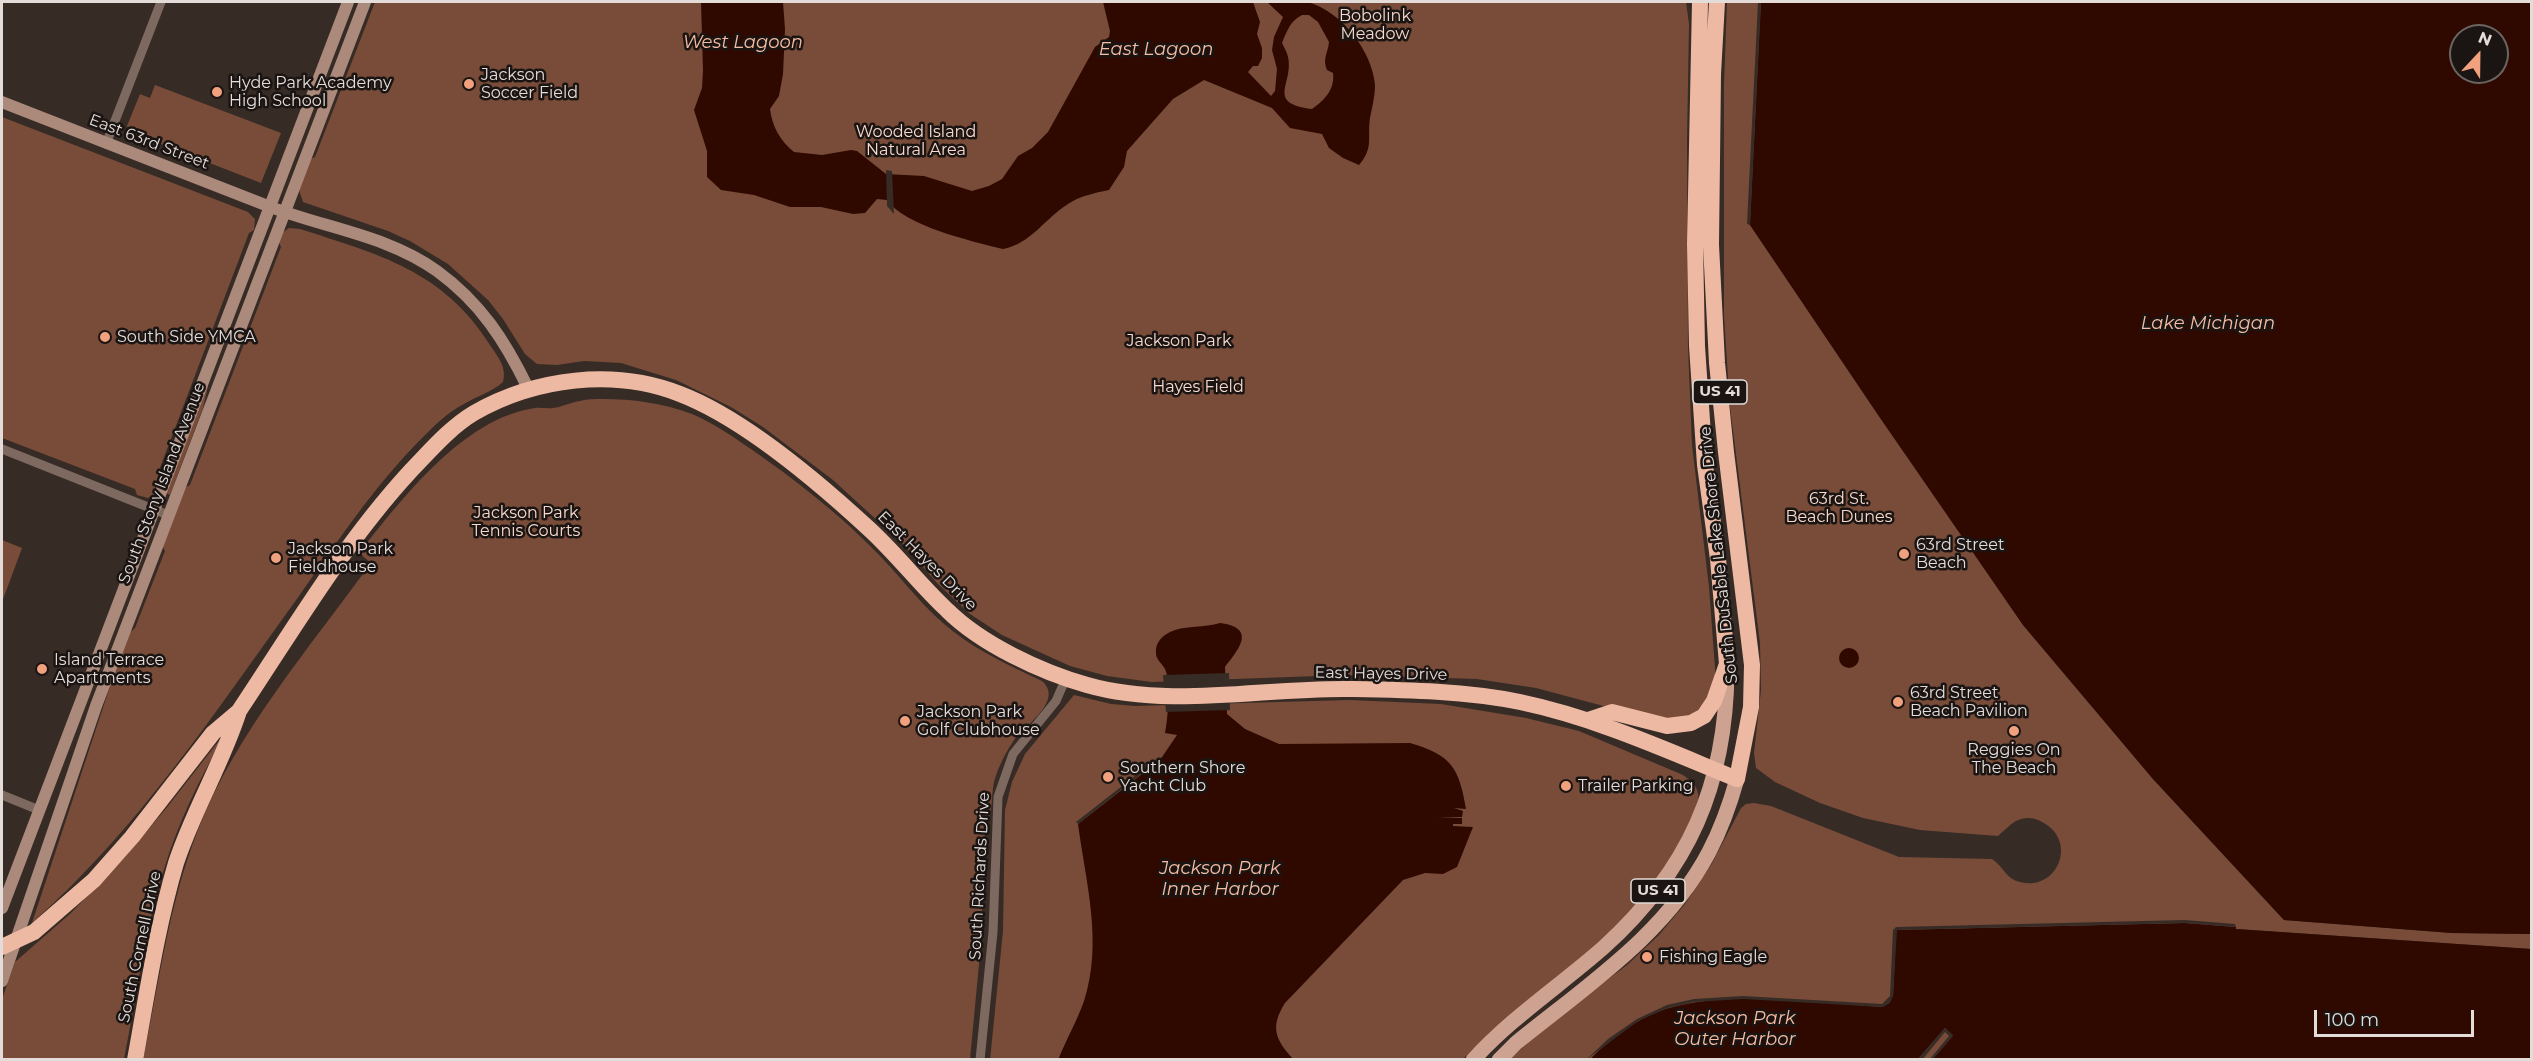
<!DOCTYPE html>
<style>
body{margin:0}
#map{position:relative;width:2533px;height:1061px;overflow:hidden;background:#372b26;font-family:Montserrat,sans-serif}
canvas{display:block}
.frame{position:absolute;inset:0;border:3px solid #e4dcd9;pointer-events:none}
.north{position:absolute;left:2449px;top:24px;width:60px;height:60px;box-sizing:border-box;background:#1a1513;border:2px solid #6b6562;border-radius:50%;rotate:22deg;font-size:16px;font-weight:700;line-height:24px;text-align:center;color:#e4dcd9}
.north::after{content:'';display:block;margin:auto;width:21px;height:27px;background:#f2a17e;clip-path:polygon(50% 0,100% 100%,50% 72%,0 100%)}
.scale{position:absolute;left:2314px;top:1010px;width:160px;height:27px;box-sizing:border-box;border:3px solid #e4dcd9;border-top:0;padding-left:8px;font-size:18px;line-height:21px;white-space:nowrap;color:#e4dcd9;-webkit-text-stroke:4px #1a1513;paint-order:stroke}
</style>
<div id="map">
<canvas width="2533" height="1061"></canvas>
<div class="frame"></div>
<div class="north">N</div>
<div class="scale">100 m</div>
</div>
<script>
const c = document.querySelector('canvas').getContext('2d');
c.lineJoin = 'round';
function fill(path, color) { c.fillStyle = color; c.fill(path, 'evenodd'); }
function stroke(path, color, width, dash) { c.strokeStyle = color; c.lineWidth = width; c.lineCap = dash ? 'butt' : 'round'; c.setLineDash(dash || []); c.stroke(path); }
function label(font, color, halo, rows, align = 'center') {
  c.font = font + ' Montserrat,sans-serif'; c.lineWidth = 5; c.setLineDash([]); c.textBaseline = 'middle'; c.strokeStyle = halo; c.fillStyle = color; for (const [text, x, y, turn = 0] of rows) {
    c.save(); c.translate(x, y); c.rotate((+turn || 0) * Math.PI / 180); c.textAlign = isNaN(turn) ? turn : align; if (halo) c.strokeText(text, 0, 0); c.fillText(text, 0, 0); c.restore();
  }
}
const green = new Path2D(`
 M375,2H1686L1689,24L1687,142L1688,347L1692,445L1709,587L1715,668V684L1708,702L1685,721L1611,708L1536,688L1477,679L1345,675L1152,682L1107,676L1070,666L1002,635L970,614L938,584L902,543L833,480L763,427L731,407L676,380L621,363L584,361L557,365L537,364L525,354L503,319L488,300L448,264L410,241L388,231L303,202L299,190L310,159L315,157Z
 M1727,2H1761L1750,225L2023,625L2153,779L2284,920L2452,933L2531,934V949L2236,929V927L1953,1035L1933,1059L1508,1060L1568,1009L1627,965L1658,936L1685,904L1711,865L1741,808L1746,804L1754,803L1771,806L1899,857L1992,859C2003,866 2006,879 2020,882C2057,892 2079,841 2042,822C2034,817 2024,817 2016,821C2009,825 2004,831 1998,836L1920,830L1863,818L1820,803L1775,782L1756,768L1754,753L1761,690L1760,643L1730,407L1724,316V85Z
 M155,85L281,133L261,183L130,132L127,126L140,94L150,98Z
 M2,117L248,212L255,219L254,230L249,233L158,473L159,478L152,496L148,498L137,495L135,489L2,438Z
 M289,228L300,229C378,254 444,271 490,345C498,357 507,367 503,382C492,392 477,396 464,404C448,412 434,426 422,438C375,485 337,542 299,596C215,712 140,827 32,923L127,635L135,628L165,551L162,545L184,488L190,485L281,247L279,242L282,233Z
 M206,386H208L203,408L170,495L166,493Z
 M602,399C633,399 663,403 692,414C713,423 732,436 751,449C797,481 842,516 881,557C905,582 926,611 954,632C981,653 1011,666 1042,681C1064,700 1026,725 1014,740C1006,752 998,767 994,782C991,796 993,815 985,826L981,943L970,1059L143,1060C159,983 169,903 198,830C235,734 311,646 371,563L359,553C401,500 463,418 535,408C541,407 547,409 553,408C562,407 571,402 580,401C587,399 595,399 602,399Z
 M2,540L22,548L2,602Z
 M1074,695L1111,704L1135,706L1350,700L1441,704L1526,718L1579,731L1683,775C1707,791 1698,803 1688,825C1649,916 1556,978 1482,1041L1463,1059L990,1060L1003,931L1005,810L1012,782L1025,754Z
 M221,738L222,740C199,780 179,821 165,866C145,928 137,995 124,1059H2V999L15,962L71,913L125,857L168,806Z`);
const water = new Path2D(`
 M701,2H783L785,29L783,74L779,96L770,109C772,126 780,141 794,152L822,155L851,150L857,151L886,174L924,176L972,191L989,186L1002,179L1018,156L1032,148L1048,132L1095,47L1109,37L1110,31L1103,2H1253L1260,22L1257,34L1262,48V58L1258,66H1253L1248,72L1271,96L1275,91L1277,69L1272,50L1274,37L1283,17L1267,2C1280,2 1296,0 1308,2C1342,12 1372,51 1375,85C1375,96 1372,108 1370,118C1367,139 1374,147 1359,165L1343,158L1329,148L1322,134L1290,128L1272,108L1204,80L1173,99L1127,151L1124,167L1109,190C1094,193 1080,196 1068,204C1044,219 1032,243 1003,249C971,241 905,226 887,200L877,199L865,213L853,214L821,207H790L754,195L721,190L707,177V151L694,110L702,88L703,70ZM1302,15H1309L1318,22L1329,42C1328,53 1322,59 1327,70L1333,73C1335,89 1325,100 1312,109C1265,103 1294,84 1288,57C1287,52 1284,47 1282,43C1287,31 1290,21 1302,15Z
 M1761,2H2531V934L2452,933L2284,920L2153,779L2023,625L1878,415L1750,225ZM2461,36H2497V72H2461Z
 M1220,623C1257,628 1239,649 1225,667L1227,714L1245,729L1279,744L1410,743C1451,755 1459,767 1466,809L1454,808L1463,811L1462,817H1438L1462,818V824H1453V826L1473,827L1457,867L1443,874L1425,873L1403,880L1285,1003C1270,1027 1275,1039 1293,1059L1058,1060C1066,1040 1077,1021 1084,1001C1103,942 1086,884 1078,824L1160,760L1177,735L1165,733C1168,720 1171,680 1165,669C1162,663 1156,660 1156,653C1155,643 1162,636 1170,632C1185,625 1205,628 1220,623Z
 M1839 658a10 10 0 1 1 20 0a10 10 0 1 1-20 0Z
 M2185,923L2236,927V929L2531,949V1059H1933L1953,1036L1945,1028L1918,1059L1589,1060C1612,1038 1638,1017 1669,1008C1731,990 1818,1003 1883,1007L1893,996L1896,930Z`);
const pier = new Path2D(`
 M1758,2H1761L1750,225L1747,224Z
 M886,170L892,171L894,214L887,206Z
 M1229,673L1230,710L1166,712L1163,675Z
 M1158,758L1159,760L1078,824L1076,822Z
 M2185,920L2235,924L2236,927L2185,923L1897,930L1893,996L1890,1003L1883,1007L1743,999L1694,1002L1668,1008L1638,1021L1586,1060L1608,1039L1637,1019L1667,1005L1694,999L1743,996L1882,1004L1890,996L1893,930L1896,927Z
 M1945,1028L1953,1035L1933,1059H1930L1949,1036L1945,1032L1922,1060L1918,1059Z`);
const street = new Path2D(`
 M106,144L161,2
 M2,449L168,515
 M2,795L39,810
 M980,1060L993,932L998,797L1013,754L1056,701L1066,678`);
const secondary = new Path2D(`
 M2,102C90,137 179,171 268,206C324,228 387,235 437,271C481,303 505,341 528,388
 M2,908L348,2
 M2,981L96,706L365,2`);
const primary = new Path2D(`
 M1473,1060C1512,1017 1561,985 1604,947C1689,870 1726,785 1727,671
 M1499,1060L1516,1043C1586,986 1666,934 1709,852C1721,829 1730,804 1737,779`);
const highway = new Path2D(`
 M1588,720L1612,712L1667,726L1691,723L1704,716L1714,701L1727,664L1718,559L1705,465L1697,346L1695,244L1700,2
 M2,947L34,932L94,880L132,837L213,733L239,711C295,627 350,533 421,460C437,443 454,425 474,413C535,378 614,368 680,394C743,418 817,481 867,527C896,553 919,584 947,610C981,644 1041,672 1087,685C1171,709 1266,687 1352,689C1407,690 1466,691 1520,702C1596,718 1666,750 1737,779L1751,707L1752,665L1726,452L1717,363L1711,245L1713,74L1717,2
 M135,1060C147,994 157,927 176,863C193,811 222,764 239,711`);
const markers = [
 [469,84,6,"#f2a17e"],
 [217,92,6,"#f2a17e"],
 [105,337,6,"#f2a17e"],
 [1904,554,6,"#f2a17e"],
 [276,558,6,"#f2a17e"],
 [42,669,6,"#f2a17e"],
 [1898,702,6,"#f2a17e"],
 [905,721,6,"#f2a17e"],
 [2014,731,6,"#f2a17e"],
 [1108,777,6,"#f2a17e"],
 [1566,786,6,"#f2a17e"],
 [1647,957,6,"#f2a17e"]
];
const shields = [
 [1720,392,54],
 [1658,891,54]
];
const shieldNames = [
 ["US 41",1720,392],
 ["US 41",1658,891]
];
const parkNames = [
 ["Bobolink",1375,16],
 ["Meadow",1375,34],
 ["Wooded Island",916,132],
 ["Natural Area",916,150],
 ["Jackson Park",1179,341],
 ["Hayes Field",1198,387],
 ["63rd St.",1839,499],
 ["Beach Dunes",1839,517],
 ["Jackson Park",526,513],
 ["Tennis Courts",526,531]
];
const poiNames = [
 ["Jackson",481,75],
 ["Soccer Field",481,93],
 ["Hyde Park Academy",229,83],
 ["High School",229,101],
 ["South Side YMCA",117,337],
 ["63rd Street",1916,545],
 ["Beach",1916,563],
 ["Jackson Park",288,549],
 ["Fieldhouse",288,567],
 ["Island Terrace",54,660],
 ["Apartments",54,678],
 ["63rd Street",1910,693],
 ["Beach Pavilion",1910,711],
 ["Jackson Park",917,712],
 ["Golf Clubhouse",917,730],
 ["Reggies On",2014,750,"center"],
 ["The Beach",2014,768,"center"],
 ["Southern Shore",1120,768],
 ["Yacht Club",1120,786],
 ["Trailer Parking",1578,786],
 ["Fishing Eagle",1659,957]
];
const streetNames = [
 ["East 63rd Street",149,142,21],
 ["South Stony Island Avenue",162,483,-69],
 ["South DuSable Lake Shore Drive",1719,555,-96],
 ["East Hayes Drive",927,561,45],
 ["East Hayes Drive",1381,674,1],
 ["South Richards Drive",980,876,-87],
 ["South Cornell Drive",140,947,-78]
];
const waterNames = [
 ["West Lagoon",743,43],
 ["East Lagoon",1156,50],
 ["Lake Michigan",2208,324],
 ["Jackson Park",1220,869],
 ["Inner Harbor",1220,890],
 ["Jackson Park",1735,1019],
 ["Outer Harbor",1735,1040]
];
fill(green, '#784c39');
fill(water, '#2f0900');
fill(pier, '#372b26');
stroke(street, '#7e6960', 9);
stroke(secondary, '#ab897b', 12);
stroke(primary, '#cea290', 15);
stroke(highway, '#edb9a3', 16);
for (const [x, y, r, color] of markers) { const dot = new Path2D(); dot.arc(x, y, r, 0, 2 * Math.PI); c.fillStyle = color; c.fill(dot); stroke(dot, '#1a1513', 2); }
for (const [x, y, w] of shields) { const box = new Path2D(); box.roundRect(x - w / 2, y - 12, w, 24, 4.5); c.fillStyle = '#1a1513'; c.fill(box); stroke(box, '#e4dcd9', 1.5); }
label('bold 15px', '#e4dcd9', null, shieldNames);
label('16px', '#f8d9cc', '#1a1513', parkNames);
label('16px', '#e4dcd9', '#1a1513', poiNames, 'left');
label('16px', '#e4dcd9', '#1a1513', streetNames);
label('italic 18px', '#f8bca3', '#1a1513', waterNames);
</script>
